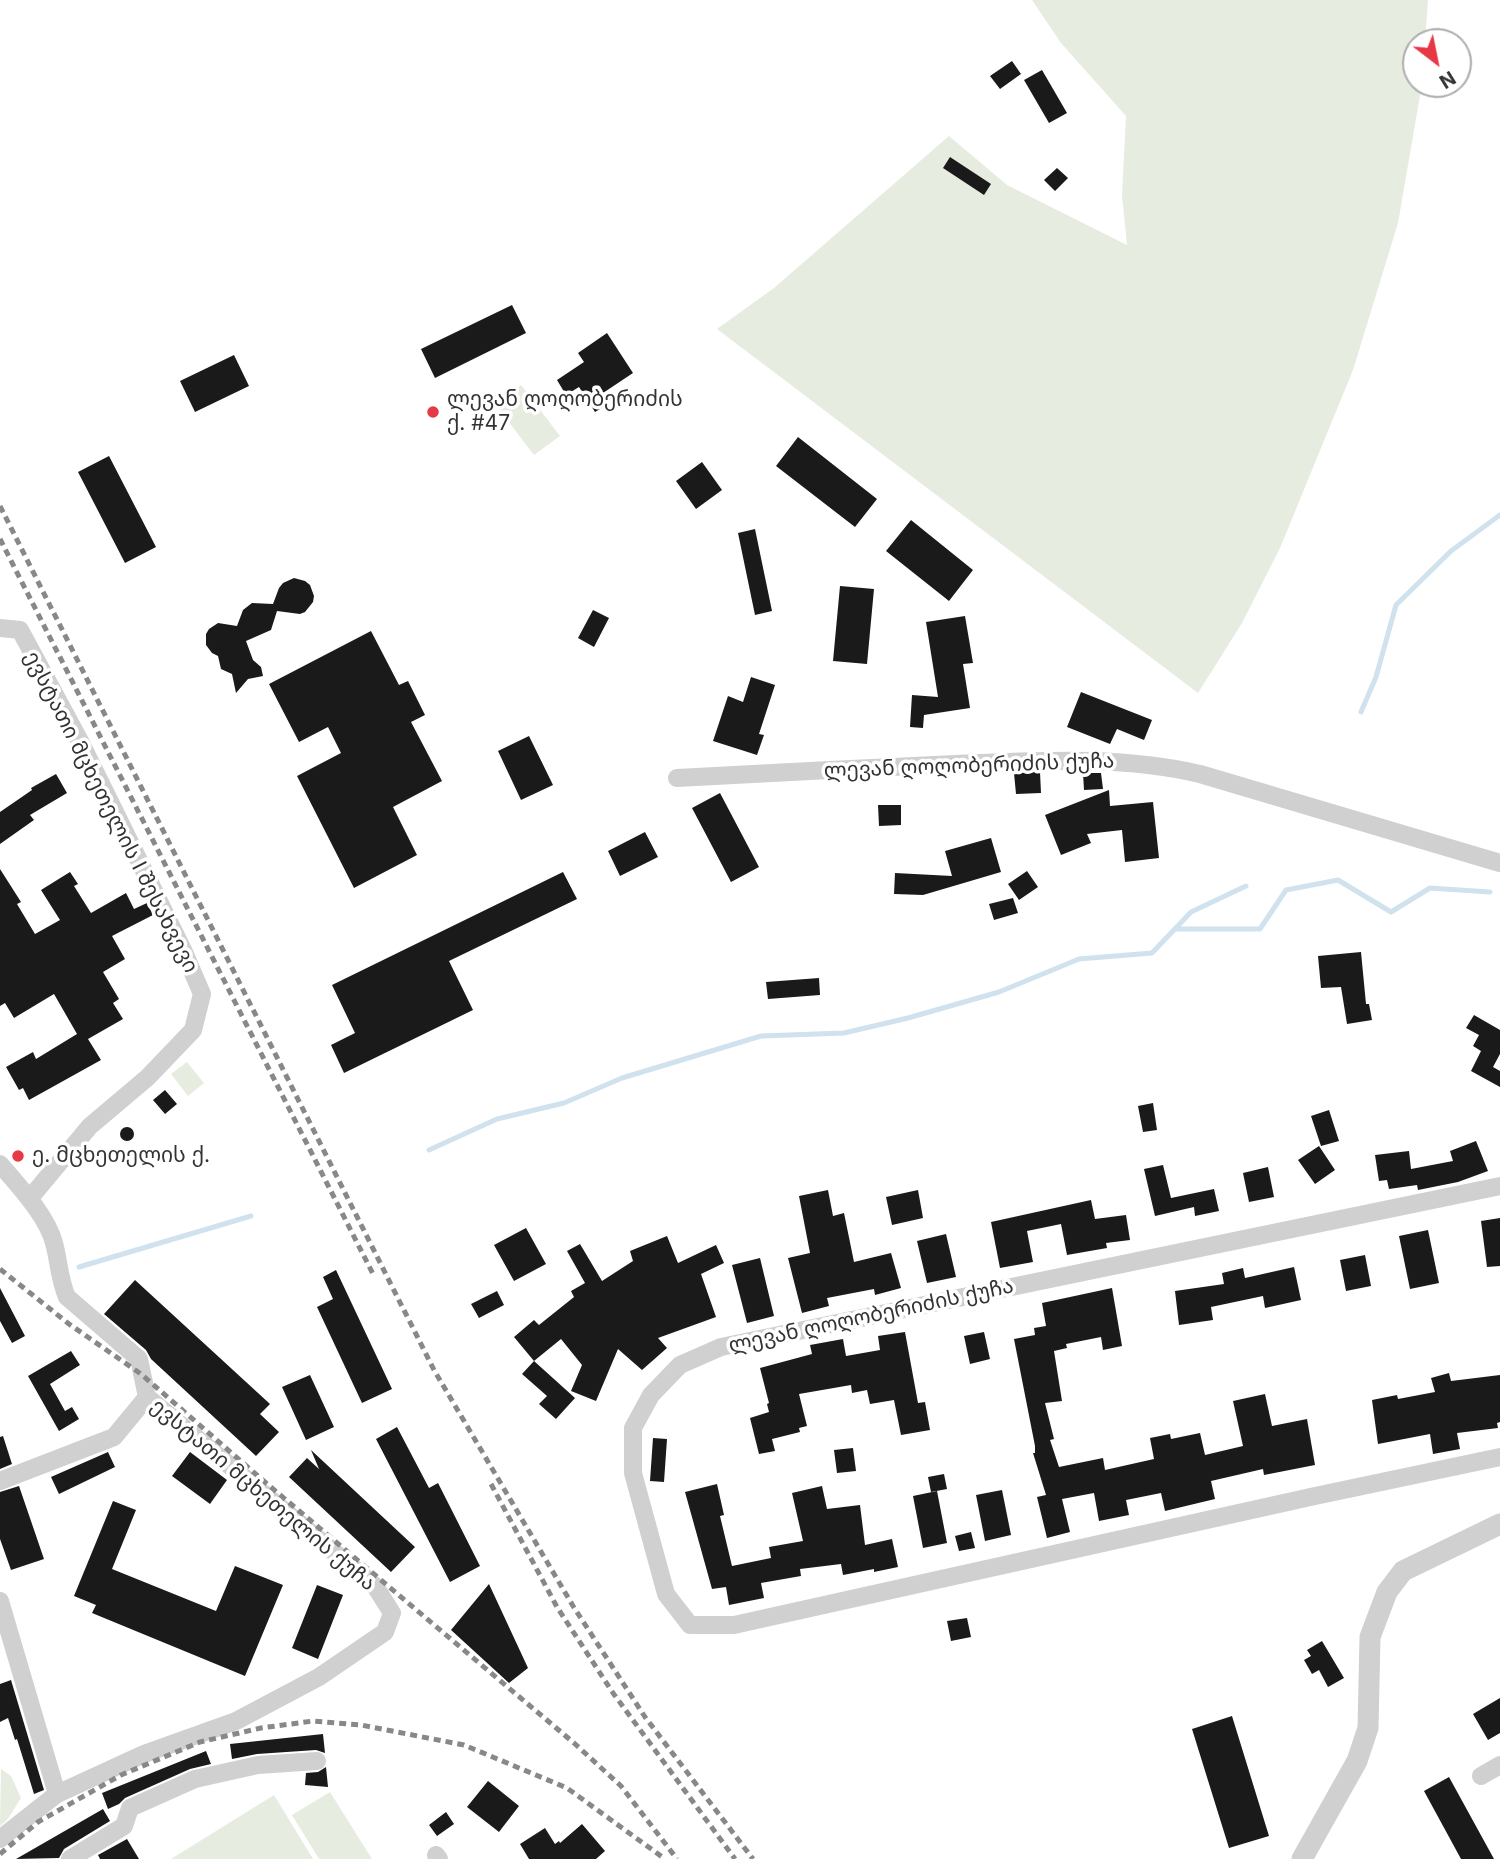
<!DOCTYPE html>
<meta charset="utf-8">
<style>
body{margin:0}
#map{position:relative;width:1500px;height:1859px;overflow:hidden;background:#fff;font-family:Inter,sans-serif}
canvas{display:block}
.north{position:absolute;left:1402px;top:28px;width:70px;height:70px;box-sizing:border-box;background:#fff;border:2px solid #adadad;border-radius:50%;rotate:148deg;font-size:19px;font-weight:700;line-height:28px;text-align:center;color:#333}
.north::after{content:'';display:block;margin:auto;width:24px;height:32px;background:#e63946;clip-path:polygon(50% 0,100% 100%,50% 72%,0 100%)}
</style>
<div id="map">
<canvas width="1500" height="1859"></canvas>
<div class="north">N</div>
</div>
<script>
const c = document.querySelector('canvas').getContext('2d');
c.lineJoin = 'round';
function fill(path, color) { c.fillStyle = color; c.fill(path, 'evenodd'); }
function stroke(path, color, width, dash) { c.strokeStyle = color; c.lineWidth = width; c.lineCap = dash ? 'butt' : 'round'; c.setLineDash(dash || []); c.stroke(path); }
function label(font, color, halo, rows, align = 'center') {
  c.font = font + ' Inter,"Noto Sans Georgian",sans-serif'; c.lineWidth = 7; c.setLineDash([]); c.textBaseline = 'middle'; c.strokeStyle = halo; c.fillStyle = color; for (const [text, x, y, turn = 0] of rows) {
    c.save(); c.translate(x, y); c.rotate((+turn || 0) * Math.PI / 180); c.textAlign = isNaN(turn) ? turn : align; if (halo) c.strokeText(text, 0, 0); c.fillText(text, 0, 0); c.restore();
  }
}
const green = new Path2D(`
 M1032,0H1428L1425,42H1416V84H1422L1398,223L1353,370L1280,548L1242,623L1198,693L717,329L774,288L949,136L1007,185L1127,245L1122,195L1126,116L1061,43Z
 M521,385L560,436L534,455L495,404Z
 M187,1062L204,1083L188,1096L171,1074Z
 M1,1769L11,1776L21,1798L8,1819L0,1826Z
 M330,1792L372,1859H319L292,1815Z
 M274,1795L313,1859H171Z`);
const stream = new Path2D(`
 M1361,712L1376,677L1396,605L1451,551L1500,515
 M1175,929H1260L1286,890L1338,880L1391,912L1430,888L1490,892
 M429,1150L497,1119L564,1103L622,1078L761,1036L844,1033L908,1018L999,992L1079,959L1152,953L1191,912L1246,886
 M79,1267L251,1216`);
const building = new Path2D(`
 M1012,61L1021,74L1000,89L990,76Z
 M1042,70L1067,113L1049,123L1024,80Z
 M950,157L991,184L984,195L943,168Z
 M1057,168L1068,178L1055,191L1044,180Z
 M512,305L526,333L435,378L421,349Z
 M607,333L633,373L603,393L610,403L595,412L579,387L566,395L557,380L584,362L578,353Z
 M234,355L249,386L195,412L180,381Z
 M798,437L877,499L855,527L776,466Z
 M109,456L156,547L125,563L78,472Z
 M702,462L722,490L696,509L676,481Z
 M911,520L973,570L949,601L886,551Z
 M755,529L772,611L755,615L738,533Z
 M294,578L305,581L310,585L314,596L313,602L305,612L300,614L277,611L271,630L246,641L253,660L261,667L263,676L248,679L236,693L232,674L221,669L218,656L212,653L206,645V634L209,629L218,623L237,626L243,610L252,603L273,604L279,588L283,583Z
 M840,586L874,589L867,664L833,661Z
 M593,610L609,618L594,647L578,638Z
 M965,616L973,663L963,664L970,708L924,715L923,728L910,727L912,695L938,697L926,622Z
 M371,631L399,685L408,681L425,715L411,722L442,781L393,807L417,855L354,888L297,776L341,753L328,727L299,742L269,684Z
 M751,677L775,685L759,734L764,735L757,755L713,741L728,696L743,702Z
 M1081,692L1152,720L1144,740L1117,729L1110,744L1067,727Z
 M529,736L553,785L521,800L498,751Z
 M1040,772L1041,793L1016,794L1014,773Z
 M1083,773H1101L1103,789L1084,790Z
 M56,774L67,793L30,815L34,820L0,844V812L32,790L31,788Z
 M1109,790L1110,806L1153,802L1159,858L1125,862L1122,830L1087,834L1091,843L1061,855L1045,815Z
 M720,793L759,867L731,882L692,808Z
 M878,805H901V825L879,826Z
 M645,832L658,857L620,876L608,851Z
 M991,838L1001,872L923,895L894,894L895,873L952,876L945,851Z
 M0,869L21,902L17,904L35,934L60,920L41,890L70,872L78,884L74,886L91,913L126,893L134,909L147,903L153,915L112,936L125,959L103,972L119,999L113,1003L123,1019L88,1039L101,1060L29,1100L23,1088L19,1090L6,1067L33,1052L36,1059L77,1034L54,994L14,1018L5,1003L0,1006Z
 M1027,871L1038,887L1019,900L1008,884Z
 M563,872L577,899L449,961L473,1010L344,1073L331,1045L355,1033L332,985Z
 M1013,898L1018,913L994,920L989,904Z
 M1361,952L1366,1004H1369L1372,1020L1347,1024L1341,987L1321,988L1318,956Z
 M819,978L820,995L768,999L766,982Z
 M1474,1015L1500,1030V1054L1493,1067L1500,1071V1087L1471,1071L1481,1051L1473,1046L1479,1035L1466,1028Z
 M165,1090L177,1104L165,1114L153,1100Z
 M1153,1103L1157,1130L1143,1132L1138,1106Z
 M1329,1110L1339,1141L1321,1146L1311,1116Z
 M120 1134a7 7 0 1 1 14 0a7 7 0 1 1-14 0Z
 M1476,1141L1488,1171L1458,1182L1418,1190L1417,1185L1389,1189L1387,1180L1379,1181L1375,1155L1409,1151L1411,1169L1453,1161L1450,1151Z
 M1319,1146L1335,1170L1315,1184L1298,1160Z
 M1163,1165L1171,1198L1214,1189L1219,1211L1195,1216L1194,1207L1155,1216L1144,1169Z
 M1268,1167L1274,1197L1249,1202L1243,1173Z
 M828,1190L833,1216L844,1213L854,1262L891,1253L901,1288L875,1295L874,1289L827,1298L829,1306L802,1313L788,1258L810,1253L799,1196Z
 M918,1190L923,1218L892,1225L886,1197Z
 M1091,1200L1095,1219L1126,1215L1130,1240L1106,1243L1107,1248L1067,1255L1061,1224L1027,1231L1033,1262L1000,1268L991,1222Z
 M1500,1218V1266L1487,1267L1481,1221Z
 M526,1228L546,1264L514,1281L494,1245Z
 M1428,1230L1439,1283L1410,1289L1399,1236Z
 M946,1234L956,1277L927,1283L917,1241Z
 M667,1236L678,1263L716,1245L724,1263L701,1274L716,1317L658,1338L667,1348L642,1370L618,1349L596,1401L571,1391L582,1365L561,1339L534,1361L514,1337L534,1320L539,1325L574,1297L571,1291L585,1283L567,1251L580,1244L602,1281L633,1261L630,1251Z
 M1365,1255L1371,1286L1346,1291L1340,1260Z
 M760,1258L774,1316L747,1323L732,1265Z
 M1294,1267L1301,1300L1265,1308L1263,1296L1211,1307L1213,1320L1179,1325L1175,1291L1224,1284L1222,1273L1243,1268L1245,1278Z
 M336,1270L392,1389L362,1403L317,1307L333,1299L323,1277Z
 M135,1280L270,1404L260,1414L279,1432L256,1456L151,1359L146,1350L104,1314Z
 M0,1288L25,1336L12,1343L0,1321Z
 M1112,1288L1122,1346L1103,1350L1101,1337L1066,1344L1067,1348L1054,1351L1062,1401L1045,1403L1054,1439L1050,1440L1059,1467L1103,1458L1105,1470L1154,1459L1150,1438L1170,1434L1171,1439L1200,1433L1205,1455L1243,1446L1233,1401L1265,1394L1272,1426L1307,1419L1315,1465L1264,1475L1263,1469L1211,1481L1215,1499L1165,1511L1161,1493L1126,1500L1129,1515L1099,1521L1094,1493L1062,1499L1070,1532L1047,1538L1037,1497L1046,1495L1033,1453H1035V1446L1014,1339L1035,1335L1034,1328L1046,1326L1042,1303Z
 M497,1291L504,1305L479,1318L471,1304Z
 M905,1332L918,1403L925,1402L930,1430L901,1435L894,1400L870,1404L867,1390L852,1393L851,1385L799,1394L807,1426L799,1428L800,1432L772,1439L775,1451L759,1454L750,1418L769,1412L767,1404L769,1403L760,1368L812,1354L810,1345L843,1339L846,1356L880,1350L878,1336Z
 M984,1332L990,1359L970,1364L964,1336Z
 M71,1351L80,1365L50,1384L65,1411L72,1407L79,1419L59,1431L28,1376Z
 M534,1361L575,1398L556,1419L539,1404L547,1396L522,1374Z
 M1449,1373L1451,1381L1500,1375V1422L1497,1423L1498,1428L1457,1433L1460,1449L1433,1454L1430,1434L1378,1444L1372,1400L1397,1395L1398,1399L1435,1392L1431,1378Z
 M310,1375L334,1427L306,1440L282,1387Z
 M397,1427L429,1488L438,1483L480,1566L450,1582L376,1439Z
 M3,1436L12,1464L0,1469V1437Z
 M653,1438L667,1439L664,1482L650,1481Z
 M853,1448L856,1471L837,1473L834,1450Z
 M311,1450L415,1547L391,1572L289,1477L307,1458L319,1469Z
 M108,1452L115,1467L59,1494L51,1477Z
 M190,1452L227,1480L210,1504L172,1476Z
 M944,1474L947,1489L931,1492L928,1477Z
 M717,1484L724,1515L720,1516L732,1566L771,1558L769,1547L803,1541L792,1493L822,1486L827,1509L860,1505L865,1545L892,1539L898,1567L874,1572V1569L843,1575L841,1564L800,1569L801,1576L761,1583L764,1598L729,1605L726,1587L712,1589L685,1492Z
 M19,1486L44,1559L11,1570L0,1539V1492Z
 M1002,1490L1011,1535L985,1541L976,1495Z
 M937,1491L947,1543L923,1548L913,1496Z
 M113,1501L136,1510L112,1569L216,1611L235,1566L283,1585L245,1676L92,1613L96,1605L74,1596Z
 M971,1532L975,1548L959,1551L955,1536Z
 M489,1584L528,1668L509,1683L451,1630Z
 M317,1585L343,1595L318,1659L292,1648Z
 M967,1618L971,1637L951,1641L947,1621Z
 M1322,1641L1344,1678L1328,1687L1319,1670L1312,1674L1304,1660L1311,1656L1307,1650Z
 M11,1680L44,1790L34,1794L17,1739L15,1740L8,1718L0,1722V1684Z
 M1500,1698V1733L1488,1740L1473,1714Z
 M1232,1716L1269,1836L1229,1848L1192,1729Z
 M323,1734L325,1753L316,1750L257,1754L232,1759L230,1744Z
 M206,1751L211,1764L190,1769L125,1798L119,1804L108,1809L102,1793Z
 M326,1767L328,1787L305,1785L306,1773L318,1772Z
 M1449,1777L1494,1859H1461L1424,1791Z
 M488,1781L519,1806L499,1832L467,1807Z
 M103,1809L110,1821L64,1849L59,1858L16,1859Z
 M446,1812L454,1824L437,1836L429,1825Z
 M582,1824L605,1851L596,1859H529L520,1844L545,1828L555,1844L559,1841L560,1843Z
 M127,1839L139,1859H100L98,1855Z`);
const minor = new Path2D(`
 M0,628L20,630L81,743L184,952L202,994L193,1030L148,1077L90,1126L30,1198
 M677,778C770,773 862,768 955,764C1037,761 1119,755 1200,774L1500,863
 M0,1164C18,1185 47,1216 54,1243C59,1261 59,1279 67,1297L139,1359L147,1397L375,1586L392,1613L385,1632L319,1677L236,1721L144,1754L57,1794L0,1839
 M1500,1186L721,1347L680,1365L651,1395L633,1428V1473L666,1594L690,1625H734L1315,1496L1500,1457
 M0,1481L114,1437L147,1397
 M0,1601L57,1794
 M1481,1776L1500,1765
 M436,1855L439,1859
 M70,1859L124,1826L130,1808L195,1779L258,1765L317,1761`);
const tertiary = new Path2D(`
 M1302,1859L1357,1761L1368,1728L1370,1637L1387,1592L1403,1571L1500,1524`);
const rail = new Path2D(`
 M0,506L434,1370L573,1606L645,1717L753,1859
 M0,539L373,1274
 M0,1269L69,1324L141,1374L266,1483L574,1743L621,1786L677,1859
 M491,1484L557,1607L613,1693L735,1859
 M0,1854L38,1822L121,1775L200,1742L261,1728L313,1721L361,1725L464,1745L567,1788L665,1859`);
const markers = [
 [433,412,7,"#e63946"],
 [18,1156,7,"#e63946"]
];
const poiNames = [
 ["ლევან ღოღობერიძის",447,400],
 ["ქ. #47",447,424],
 ["ე. მცხეთელის ქ.",32,1156]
];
const streetNames = [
 ["ლევან ღოღობერიძის ქუჩა",969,766,-2],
 ["ევსტათი მცხეთელის I შესახვევი",111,812,63],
 ["ლევან ღოღობერიძის ქუჩა",871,1316,-12],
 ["ევსტათი მცხეთელის ქუჩა",263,1495,40]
];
fill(green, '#e6ecdf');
stroke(stream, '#cfe2ee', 5);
fill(building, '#1a1a1a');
stroke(minor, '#d0d0d0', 18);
stroke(tertiary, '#d0d0d0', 21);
stroke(rail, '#888', 5, [7, 5]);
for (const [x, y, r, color] of markers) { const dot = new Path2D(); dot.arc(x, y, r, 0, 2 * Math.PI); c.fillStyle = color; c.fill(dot); stroke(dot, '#fff', 2.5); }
label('21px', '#333', '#fff', poiNames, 'left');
label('21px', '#333', '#fff', streetNames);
</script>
